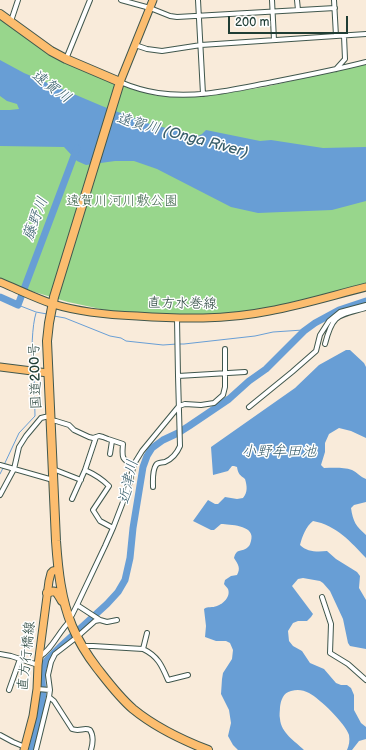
<!DOCTYPE html>
<meta charset="utf-8">
<style>
body{margin:0}
#map{position:relative;width:366px;height:750px;overflow:hidden;background:#f9ebda;font-family:"Balsamiq Sans",sans-serif}
canvas{display:block}
.scale{position:absolute;left:228px;top:16px;width:120px;height:18px;box-sizing:border-box;border:2px solid #1f3d34;border-top:0;padding-left:5px;font-size:12px;line-height:14px;white-space:nowrap;color:#1f3d34;-webkit-text-stroke:3px #fff;paint-order:stroke}
</style>
<div id="map">
<canvas width="366" height="750"></canvas>
<div class="scale">200 m</div>
</div>
<script>
const c = document.querySelector('canvas').getContext('2d');
c.lineJoin = 'round';
function fill(path, color) { c.fillStyle = color; c.fill(path, 'evenodd'); }
function stroke(path, color, width, dash) { c.strokeStyle = color; c.lineWidth = width; c.lineCap = dash ? 'butt' : 'round'; c.setLineDash(dash || []); c.stroke(path); }
function label(font, color, halo, rows, align = 'center') {
  c.font = font + ' "Balsamiq Sans","Klee One",sans-serif'; c.lineWidth = 3; c.setLineDash([]); c.textBaseline = 'middle'; c.strokeStyle = halo; c.fillStyle = color; for (const [text, x, y, turn = 0] of rows) {
    c.save(); c.translate(x, y); c.rotate((+turn || 0) * Math.PI / 180); c.textAlign = isNaN(turn) ? turn : align; if (halo) c.strokeText(text, 0, 0); c.fillText(text, 0, 0); c.restore();
  }
}
const green = new Path2D(`
 M0,17L73,66L131,89L158,96L194,97L212,95L265,87L366,64V285L267,308L234,314L182,317L110,311L68,302L31,291L0,279Z`);
const water = new Path2D(`
 M0,60L24,73L102,106L150,124L198,136L202,134L206,130L260,141L271,140L323,148L366,147V201L332,210L258,213L231,207L157,169L134,161H115L86,165L77,161L64,147L0,146V110H10L19,109L17,104L7,101L0,96Z
 M346,350H350L364,363L366,367V438L351,431L339,428L329,434L325,443V452L321,465L324,468C333,468 343,467 352,470C357,472 360,477 366,479V502L354,505L351,508C353,522 356,526 366,535V558C351,542 336,525 313,521C306,526 302,537 300,545C307,552 317,552 327,551L336,559L357,572L360,576L359,588L366,600V649L350,646L348,643L343,619L330,591L323,583L320,581L303,578L298,579L292,586L313,614L311,617L307,621H298L293,623L288,631L289,641L293,646L302,651L310,663L324,669L336,683L341,685H347L351,688L354,695V710L361,723L366,727V739L359,741L352,750H347C349,745 350,741 349,735C346,724 319,698 309,693C303,690 298,689 291,691C283,693 281,700 280,707C280,711 279,715 280,719C281,733 295,741 304,750H238L233,745L228,736L231,723L229,710L221,694L222,679L223,673L232,659L233,650L230,643L226,641H216L205,637L206,626L204,609C208,606 212,608 217,606C223,604 231,597 228,589C227,587 225,586 224,584L225,580L231,576L237,575C241,568 238,564 234,558C237,547 242,553 248,547C250,545 250,544 251,541C256,526 233,525 223,524H221L214,530H211L193,521L208,500L215,504H218L225,497L237,499L243,498C248,492 247,486 245,479C240,475 238,474 237,467L234,466H232L228,471L213,475L211,447L295,388L319,365Z`);
const stream = new Path2D(`
 M18,305L36,312L47,314
 M54,316L65,318L110,336L121,338L126,341L163,345L177,344
 M180,344H184L255,336L273,332L303,330L304,331
 M33,369C31,355 32,325 36,313
 M4,465L19,433L35,416L34,374
 M0,474L3,468`);
const river = new Path2D(`
 M0,297L18,305L77,148
 M32,750L38,725L43,693L42,681L43,668L47,660L61,646L107,604L118,592L125,580L130,558L133,528L143,467L147,456L152,448L163,440L178,433L189,426L229,399L249,381L266,369L304,331L315,323L339,310L366,301`);
const street = new Path2D(`
 M121,0L150,8L170,16L177,17L335,8
 M198,0L203,94
 M272,0L274,40
 M297,0L298,10
 M334,0L336,36
 M11,21L18,0
 M135,45L147,49L162,51L201,45L366,34
 M66,59L90,0
 M336,69L345,59L344,36
 M120,82C132,87 145,91 158,93C197,99 235,89 273,82C304,76 335,70 366,62
 M325,344C333,313 338,316 366,308
 M178,376L245,372
 M249,407L292,372L316,351L320,335L329,321L340,312L366,305
 M50,420L56,421L69,425L74,430L89,437L93,438L99,436L103,437L108,439L123,444C122,457 121,459 133,465
 M110,454L112,441
 M0,465L53,480
 M53,469L81,480
 M85,470L96,437
 M153,487C153,481 152,471 156,465C158,462 161,463 165,462C172,459 177,453 180,446L178,376L177,319
 M0,495L14,469L19,447L26,436L41,418L45,417L50,416
 M72,499L85,470C94,474 102,479 109,486L93,510L100,521L113,528
 M322,597L331,624L330,653L348,664L366,680
 M77,605L100,620
 M69,617L72,615L77,605L105,546L113,528L128,489L134,464L142,451L179,406L185,404L201,405L214,403L223,395L225,387V349
 M84,648L86,646H93L143,649C158,656 162,666 168,680L188,675
 M143,649L147,633
 M0,654L11,656L38,665
 M39,657C52,650 59,631 70,621
 M37,689L50,690
 M9,690L20,659
 M49,697L54,701L72,729C80,732 84,727 90,730C94,736 93,743 91,750
 M0,735L13,742L25,747
 M36,750L49,697L50,690L48,675L51,662L55,654L77,637L95,621L100,620L107,622L117,620`);
const primary = new Path2D(`
 M120,82L153,0
 M0,282C17,289 35,298 53,304C79,312 109,315 137,316C181,319 225,320 269,311C302,305 334,295 366,287
 M0,367L48,373
 M24,750L33,716L37,689L38,665L49,581L51,573L53,571L58,570`);
const highway = new Path2D(`
 M0,14L51,51L66,59L120,82L54,297L49,323L47,341L56,541C58,570 61,599 72,626C78,640 87,655 97,668C108,682 119,697 133,709C155,727 182,740 208,750
 M47,593C57,589 57,593 62,601`);
const parkNames = [
 ["遠賀川河川敷公園",122,201]
];
const streetNames = [
 ["直方水巻線",182,304,1],
 ["国道200号",36,376,-92],
 ["直方行橋線",27,656,-84]
];
const waterNames = [
 ["遠賀川",51,87,36],
 ["遠賀川 (Onga River)",182,136,15],
 ["藤野川",36,219,-69],
 ["小野牟田池",279,452],
 ["近津川",129,482,-78]
];
fill(green, '#98d68c');
fill(water, '#689ed5');
stroke(stream, '#689ed5', 1);
stroke(river, '#689ed5', 7);
stroke(street, '#40574d', 6);
stroke(primary, '#40574d', 9);
stroke(highway, '#40574d', 10);
stroke(street, '#fff', 4);
stroke(primary, '#fcbd6f', 7);
stroke(highway, '#fcbd6f', 8);
label('14px', '#3d634a', '#fff', parkNames);
label('14px', '#1f3d34', '#fff', streetNames);
label('italic 15px', '#395f6c', '#fff', waterNames);
</script>
